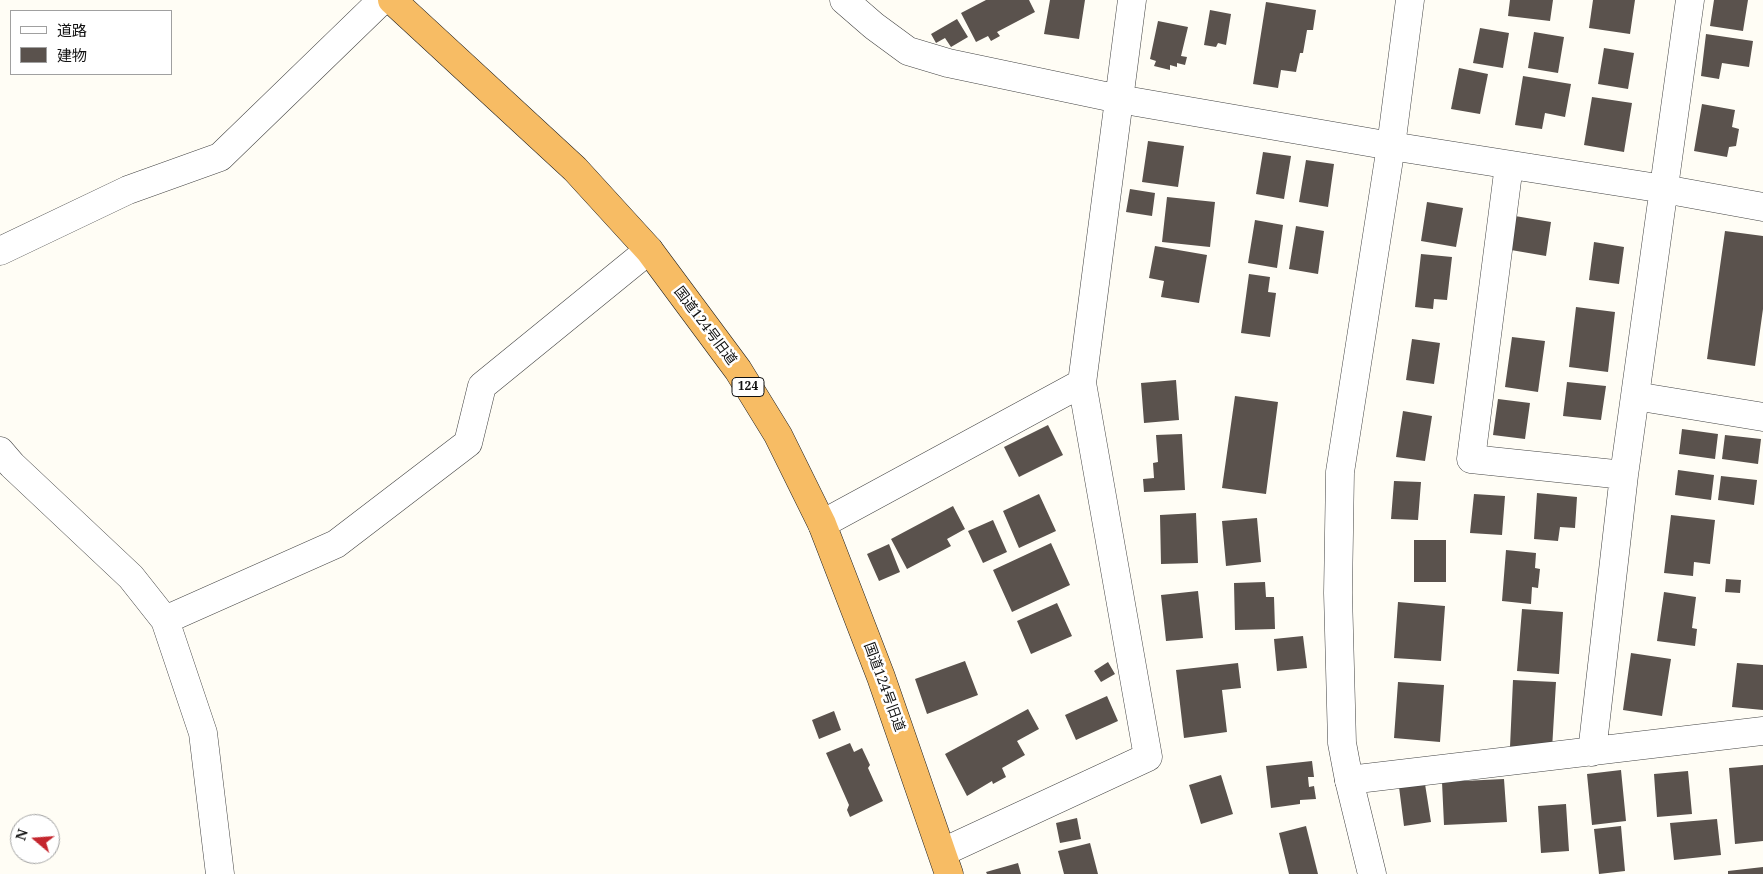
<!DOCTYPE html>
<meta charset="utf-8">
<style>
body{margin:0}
#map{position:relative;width:1763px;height:874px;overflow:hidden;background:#fffdf5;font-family:"Noto Serif","Noto Sans JP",serif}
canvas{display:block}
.legend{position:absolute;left:10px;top:10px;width:162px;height:65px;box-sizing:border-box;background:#fff;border:1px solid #a0a0a0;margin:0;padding:6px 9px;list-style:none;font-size:15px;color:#111}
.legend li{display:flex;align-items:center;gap:10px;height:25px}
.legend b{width:25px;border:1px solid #a0a0a0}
.north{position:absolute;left:10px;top:814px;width:50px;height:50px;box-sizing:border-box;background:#fff;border:1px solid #a0a0a0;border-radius:50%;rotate:288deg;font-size:14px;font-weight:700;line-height:20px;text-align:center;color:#111}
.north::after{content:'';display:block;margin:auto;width:18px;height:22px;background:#c4262e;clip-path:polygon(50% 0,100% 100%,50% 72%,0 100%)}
</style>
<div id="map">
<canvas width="1763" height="874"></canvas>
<ul class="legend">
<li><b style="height:6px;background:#fff"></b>道路</li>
<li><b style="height:14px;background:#5a524d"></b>建物</li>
</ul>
<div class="north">N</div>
</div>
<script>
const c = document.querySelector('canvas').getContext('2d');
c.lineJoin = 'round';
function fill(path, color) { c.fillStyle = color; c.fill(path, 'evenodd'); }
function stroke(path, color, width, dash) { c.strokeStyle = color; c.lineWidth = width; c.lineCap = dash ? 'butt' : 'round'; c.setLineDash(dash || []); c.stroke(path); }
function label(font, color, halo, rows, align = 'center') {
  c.font = font + ' "Noto Serif","Noto Sans JP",serif'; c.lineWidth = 5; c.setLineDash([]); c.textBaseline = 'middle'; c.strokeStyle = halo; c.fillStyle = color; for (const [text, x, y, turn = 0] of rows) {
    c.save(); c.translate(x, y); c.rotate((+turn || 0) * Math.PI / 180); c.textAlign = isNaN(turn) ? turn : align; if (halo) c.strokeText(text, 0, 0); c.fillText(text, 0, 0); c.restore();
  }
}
const building = new Path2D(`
 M986,0H1029L1035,12L997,32L1000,36L991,41L988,36L976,42L961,13Z
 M1050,0H1085L1079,39L1044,34Z
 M1510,0H1553L1550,21L1508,16Z
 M1593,0H1635L1630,34L1589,28Z
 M1714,0H1748L1743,31L1710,26Z
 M1266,2L1316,10L1313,30H1307L1303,53H1300L1296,72L1281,70L1278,88L1253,84Z
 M1210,10L1231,14L1226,45L1218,43L1216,47L1204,45Z
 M957,19L968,37L951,47L945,38L936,43L931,34Z
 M1158,21L1188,27L1181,56L1187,57L1185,65L1177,63V67L1170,65V70L1154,66L1156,61L1150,59Z
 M1480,28L1509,33L1503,68L1473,63Z
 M1534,32L1564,37L1558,73L1528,68Z
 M1706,34L1753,41L1749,67L1722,63L1719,79L1701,76Z
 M1604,48L1634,53L1628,89L1598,84Z
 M1459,68L1488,74L1480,114L1451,109Z
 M1523,76L1571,84L1565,117L1545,113L1542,129L1515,125Z
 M1592,97L1632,103L1624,152L1584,145Z
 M1702,104L1735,110L1732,127L1739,129L1736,146L1729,147L1727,157L1694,151Z
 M1148,141L1184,146L1178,187L1142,182Z
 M1263,152L1291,156L1284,199L1256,194Z
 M1306,160L1334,164L1328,207L1299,202Z
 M1130,189L1155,193L1152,216L1126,212Z
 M1167,197L1215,202L1210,247L1162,242Z
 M1427,202L1463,208L1456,247L1421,241Z
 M1515,216L1551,222L1546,256L1511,250Z
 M1255,220L1283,225L1277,268L1248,263Z
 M1296,226L1324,231L1318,274L1289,269Z
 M1725,231L1763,236V309L1755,366L1707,359Z
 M1594,242L1624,247L1619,284L1589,280Z
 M1155,246L1207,255L1199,303L1161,297L1164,281L1149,278Z
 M1421,254L1452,257L1447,300L1434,299L1433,309L1415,307Z
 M1249,274L1270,277L1268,292L1276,293L1270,337L1241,333Z
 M1576,307L1615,312L1608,372L1569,367Z
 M1512,337L1545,341L1538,392L1505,387Z
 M1412,339L1440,343L1434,384L1406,380Z
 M1176,380L1179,420L1144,423L1141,383Z
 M1567,382L1606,386L1601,420L1563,416Z
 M1235,396L1278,402L1266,494L1222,488Z
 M1498,399L1530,403L1525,439L1493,435Z
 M1403,411L1432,416L1425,461L1396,457Z
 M1048,425L1063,455L1019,477L1004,447Z
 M1682,429L1718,434L1715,459L1679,454Z
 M1182,434L1185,490L1144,492L1143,479L1154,478L1153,463L1158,462L1156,435Z
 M1725,435L1761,439L1758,464L1722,459Z
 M1678,470L1714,475L1711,500L1675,495Z
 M1721,476L1757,480L1754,505L1718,500Z
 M1394,481L1421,482L1418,520L1391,519Z
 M1537,493L1577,497L1575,528L1560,527L1558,541L1534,539Z
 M1039,494L1056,531L1019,548L1003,511Z
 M1474,494L1505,496L1502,535L1470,533Z
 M953,506L965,529L947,539L951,546L907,569L891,539Z
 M1196,513L1198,563L1161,564L1160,515Z
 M1671,515L1715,520L1710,564L1694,562L1693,576L1664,573Z
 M1257,518L1261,562L1226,566L1222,521Z
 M993,520L1007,552L983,563L968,531Z
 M1414,540H1446V582H1414Z
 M1051,543L1070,585L1012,612L993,570Z
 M889,544L900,572L879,581L867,554Z
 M1506,550L1536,553L1535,568L1540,569L1538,588L1532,587L1531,604L1502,601Z
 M1726,579L1741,580L1740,593L1725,592Z
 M1265,582L1266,597H1274L1275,629L1235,630L1234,583Z
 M1198,591L1203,638L1166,641L1161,595Z
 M1664,592L1696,597L1692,628L1697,629L1695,646L1657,641Z
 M1398,602L1445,606L1441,661L1394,658Z
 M1057,603L1072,636L1031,654L1017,621Z
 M1522,609L1563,612L1559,674L1517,671Z
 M1303,636L1307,668L1277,671L1274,639Z
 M1631,653L1671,659L1662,716L1623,710Z
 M965,661L978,695L927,714L915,679Z
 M1108,662L1115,674L1101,682L1094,671Z
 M1238,663L1241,688L1222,690L1227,732L1184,738L1176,670Z
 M1737,663L1763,665V710L1732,707Z
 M1513,680L1556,682L1552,749L1510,747Z
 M1398,682L1444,685L1440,742L1394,738Z
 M1107,696L1118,721L1076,740L1065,715Z
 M1028,709L1039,729L1017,741L1025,755L1002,768L1006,777L993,784L992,781L967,796L945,754Z
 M834,711L841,730L819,739L812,720Z
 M850,743L854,752L862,748L870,765L868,768L883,801L850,817L847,810L849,805L826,753Z
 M1312,761L1314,777H1308L1309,787L1314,786L1316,799L1300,800V804L1271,808L1266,766Z
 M1763,765V841L1735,844L1729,768Z
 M1621,770L1626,821L1592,825L1587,774Z
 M1688,771L1692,814L1657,817L1654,774Z
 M1221,775L1233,814L1201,824L1189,785Z
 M1504,779L1507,822L1444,825L1442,782Z
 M1425,784L1431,822L1404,826L1399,787Z
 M1566,804L1569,851L1541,853L1538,806Z
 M1077,818L1081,839L1060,843L1056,823Z
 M1717,819L1721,855L1674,860L1670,823Z
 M1306,826L1318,874H1289L1279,833Z
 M1621,826L1625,871L1599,874L1594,829Z
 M1090,843L1098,874H1064L1058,851Z
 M1018,863L1021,874H987L986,872Z
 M1763,867V874H1728V871Z`);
const minor = new Path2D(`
 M844,0L874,26L908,51L948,63L1119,99L1391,146L1664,189L1763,207
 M1509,165L1471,459L1624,475
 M0,251L128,190L220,157L382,0
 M1635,396L1763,417
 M0,451L12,465L131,577L165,620L203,733L220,874
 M822,524L1082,383
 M165,620L336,544L468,443L482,386L649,250
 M1592,752L1624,475L1690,0
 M1349,780L1763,731
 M943,852L1148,757L1082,383L1132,0`);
const tertiary = new Path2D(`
 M1372,874L1349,780L1342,743L1338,593L1340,472L1391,146L1410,0`);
const trunk = new Path2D(`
 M392,0L575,169L649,250L738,370L778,435L822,524L881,677L949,874`);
const shields = [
 [748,387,32]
];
const shieldNames = [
 ["124",748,387]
];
const streetNames = [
 ["国道124号旧道",705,326,53],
 ["国道124号旧道",884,687,70]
];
fill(building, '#5a524d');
stroke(minor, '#444', 29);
stroke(tertiary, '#444', 29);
stroke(trunk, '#222', 29);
stroke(minor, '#fff', 28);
stroke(tertiary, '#fff', 28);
stroke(trunk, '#f7bc64', 28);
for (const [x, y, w] of shields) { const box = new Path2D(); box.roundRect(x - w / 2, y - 9.5, w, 19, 4); c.fillStyle = '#fff'; c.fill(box); stroke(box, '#111', 1); }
label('bold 12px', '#111', null, shieldNames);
label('14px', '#111', '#fff', streetNames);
</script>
